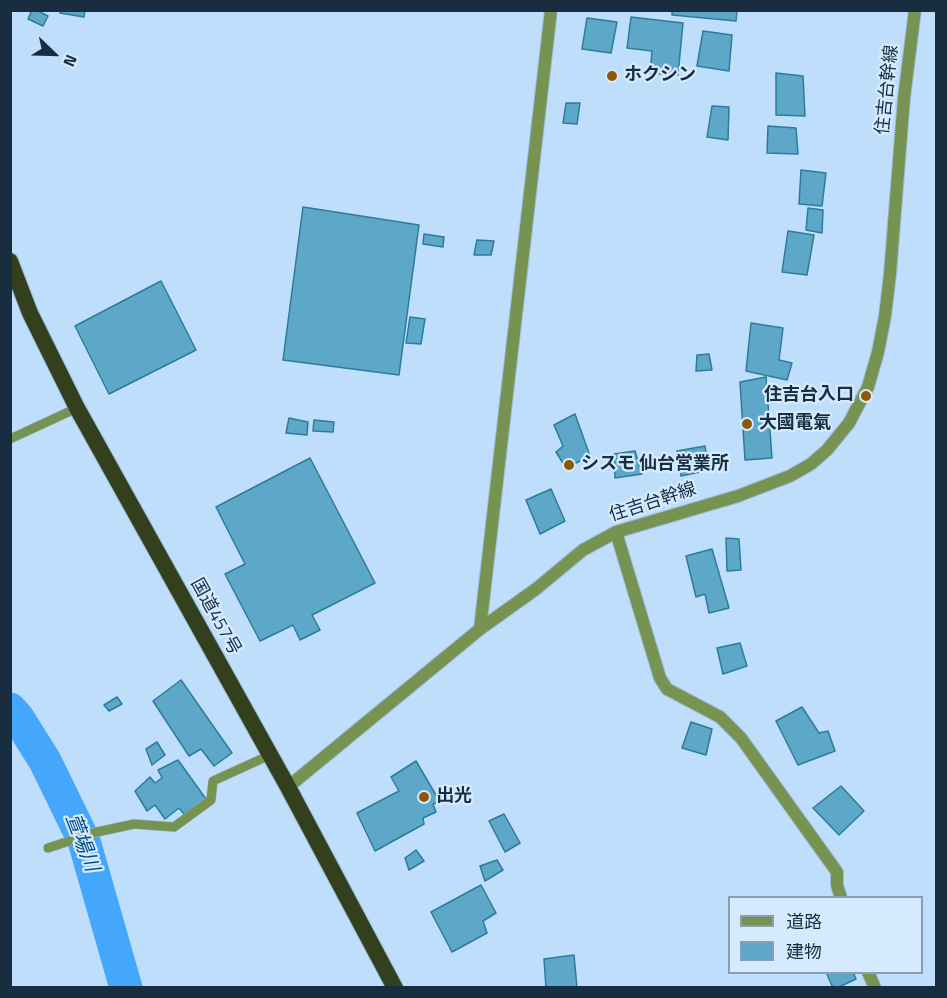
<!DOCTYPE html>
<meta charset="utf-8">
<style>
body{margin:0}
#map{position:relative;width:947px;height:998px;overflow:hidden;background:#bfdefc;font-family:"Titillium Web","Noto Sans JP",sans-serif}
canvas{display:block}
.frame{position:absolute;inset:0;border:12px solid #192d41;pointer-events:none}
.legend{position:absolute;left:728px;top:896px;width:195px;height:78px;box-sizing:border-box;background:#d5eafe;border:2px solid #8a9eb2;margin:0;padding:8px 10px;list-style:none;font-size:18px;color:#192d41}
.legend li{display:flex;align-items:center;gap:12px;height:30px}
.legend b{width:30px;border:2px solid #8a9eb2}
.north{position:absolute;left:24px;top:24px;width:60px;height:60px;-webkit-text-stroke:4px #d5eafe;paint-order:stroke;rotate:113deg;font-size:16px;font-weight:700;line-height:24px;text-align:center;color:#192d41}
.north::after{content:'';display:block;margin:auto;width:21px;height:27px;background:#192d41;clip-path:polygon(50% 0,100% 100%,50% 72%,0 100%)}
</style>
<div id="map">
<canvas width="947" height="998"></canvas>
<div class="frame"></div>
<ul class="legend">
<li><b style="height:8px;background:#779352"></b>道路</li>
<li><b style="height:16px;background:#5da8c8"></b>建物</li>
</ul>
<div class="north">N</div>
</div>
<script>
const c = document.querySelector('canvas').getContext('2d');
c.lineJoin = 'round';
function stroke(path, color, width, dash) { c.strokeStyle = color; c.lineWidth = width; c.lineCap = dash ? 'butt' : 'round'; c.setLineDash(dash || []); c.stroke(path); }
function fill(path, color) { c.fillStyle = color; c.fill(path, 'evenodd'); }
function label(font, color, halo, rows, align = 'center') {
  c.font = font + ' "Titillium Web","Noto Sans JP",sans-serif'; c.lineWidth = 4.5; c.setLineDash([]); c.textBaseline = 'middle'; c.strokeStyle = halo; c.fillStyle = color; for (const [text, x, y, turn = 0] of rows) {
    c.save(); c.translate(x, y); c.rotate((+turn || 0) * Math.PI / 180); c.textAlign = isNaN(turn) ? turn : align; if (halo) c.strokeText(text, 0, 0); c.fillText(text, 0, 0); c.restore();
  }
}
const river = new Path2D(`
 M10,709L18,718L45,761L84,841L126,988`);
const building = new Path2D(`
 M32,10H36L48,16L43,26L28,19Z
 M60,10H85L84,17L60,13Z
 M672,10H737L736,21L672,15Z
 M631,17L683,23L678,75L650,73L652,51L627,48Z
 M587,18L617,22L611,53L582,49Z
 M703,31L732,35L729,71L697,66Z
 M776,73L803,76L805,116L776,115Z
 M566,103H580L577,124L563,123Z
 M712,106L729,107L728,140L707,137Z
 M768,126L796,128L798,154L767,153Z
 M801,170L826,173L822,206L799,204Z
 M303,207L419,225L399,375L283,360Z
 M808,208L823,210L822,233L806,230Z
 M788,231L814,235L807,275L782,272Z
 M424,234L444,237L443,247L423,244Z
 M477,240L494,241L491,255H474Z
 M161,281L196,350L109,394L75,326Z
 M410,317L425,319L421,344L406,343Z
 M751,323L783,328L779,360L792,363L787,380L746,371Z
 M709,354L712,370L696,371L697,355Z
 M766,377L772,458L745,460L740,382Z
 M575,414L590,456L566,468L556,452L563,446L554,425Z
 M289,418L308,422L307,435L286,433Z
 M314,420L334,422L333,432L313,431Z
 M705,446L709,470L681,476L677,451Z
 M635,451L642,474L615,478L614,454Z
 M310,458L375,583L312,615L320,630L300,640L293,625L260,641L225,574L245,564L216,507Z
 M551,489L565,521L540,534L526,500Z
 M726,538L739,539L741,570L727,571Z
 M712,549L729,608L709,613L705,594L696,597L686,556Z
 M740,643L747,666L723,674L717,648Z
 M181,680L232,753L214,766L201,749L189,756L153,701Z
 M117,697L122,704L109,711L104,705Z
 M802,707L819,733L828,731L835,751L798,765L776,721Z
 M691,722L712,729L706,755L682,748Z
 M157,742L165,755L152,765L146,749Z
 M178,760L206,799L184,814L179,808L165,819L155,805L147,811L135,791L150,777L155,783L162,778L158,770Z
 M416,761L440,802L433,804L436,812L423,818L424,824L375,851L357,813L399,791L391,777Z
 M841,786L864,811L839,835L813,808Z
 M504,814L520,843L505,852L489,821Z
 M416,850L424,861L409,870L405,858Z
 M497,860L503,870L485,881L480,866Z
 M481,885L496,913L483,921L487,933L452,952L431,912Z
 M574,955L577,988H546L544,959Z
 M826,972H853L856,979L837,988H833Z`);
const service = new Path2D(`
 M10,439L77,408
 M48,848L97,832L134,824L174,827L211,800L213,781L270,755`);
const minor = new Path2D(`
 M616,532L660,678L667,689L720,717L741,738L837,872V885L841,898
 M868,972L875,988`);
const tertiary = new Path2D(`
 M480,629L551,10
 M288,787L480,629L536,589L583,550L616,532L738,496L790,476L811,464L827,450L849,423L868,387L878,352L885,316L890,274L904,98L915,10`);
const trunk = new Path2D(`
 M10,261L30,313L77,408L288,787L395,988`);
const markers = [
 [612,76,6,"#8c5706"],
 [866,396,6,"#8c5706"],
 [747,424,6,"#8c5706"],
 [569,465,6,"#8c5706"],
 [424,797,6,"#8c5706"]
];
const poiNames = [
 ["ホクシン",624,76],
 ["住吉台入口",854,396,"right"],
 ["大國電氣",759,424],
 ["シスモ 仙台営業所",581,465],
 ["出光",436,797]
];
const streetNames = [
 ["住吉台幹線",888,90,-84],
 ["住吉台幹線",653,503,-18],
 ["国道457号",215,617,61]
];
const waterNames = [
 ["萱場川",81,843,69]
];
stroke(river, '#45a7fc', 33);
fill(building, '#5da8c8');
stroke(building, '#2d7b9a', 1.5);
stroke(service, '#9ebbd7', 10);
stroke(minor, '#9ebbd7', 14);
stroke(tertiary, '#9ebbd7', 14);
stroke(trunk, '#9ebbd7', 18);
stroke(service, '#779352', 9);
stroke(minor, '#779352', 12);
stroke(tertiary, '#779352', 12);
stroke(trunk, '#32401e', 16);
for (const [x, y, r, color] of markers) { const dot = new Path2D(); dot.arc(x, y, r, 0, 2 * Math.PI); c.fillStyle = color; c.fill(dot); stroke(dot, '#d5eafe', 2); }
label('bold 18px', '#192d41', '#d5eafe', poiNames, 'left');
label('18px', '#192d41', '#d5eafe', streetNames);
label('italic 20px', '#004c82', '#d5eafe', waterNames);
</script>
